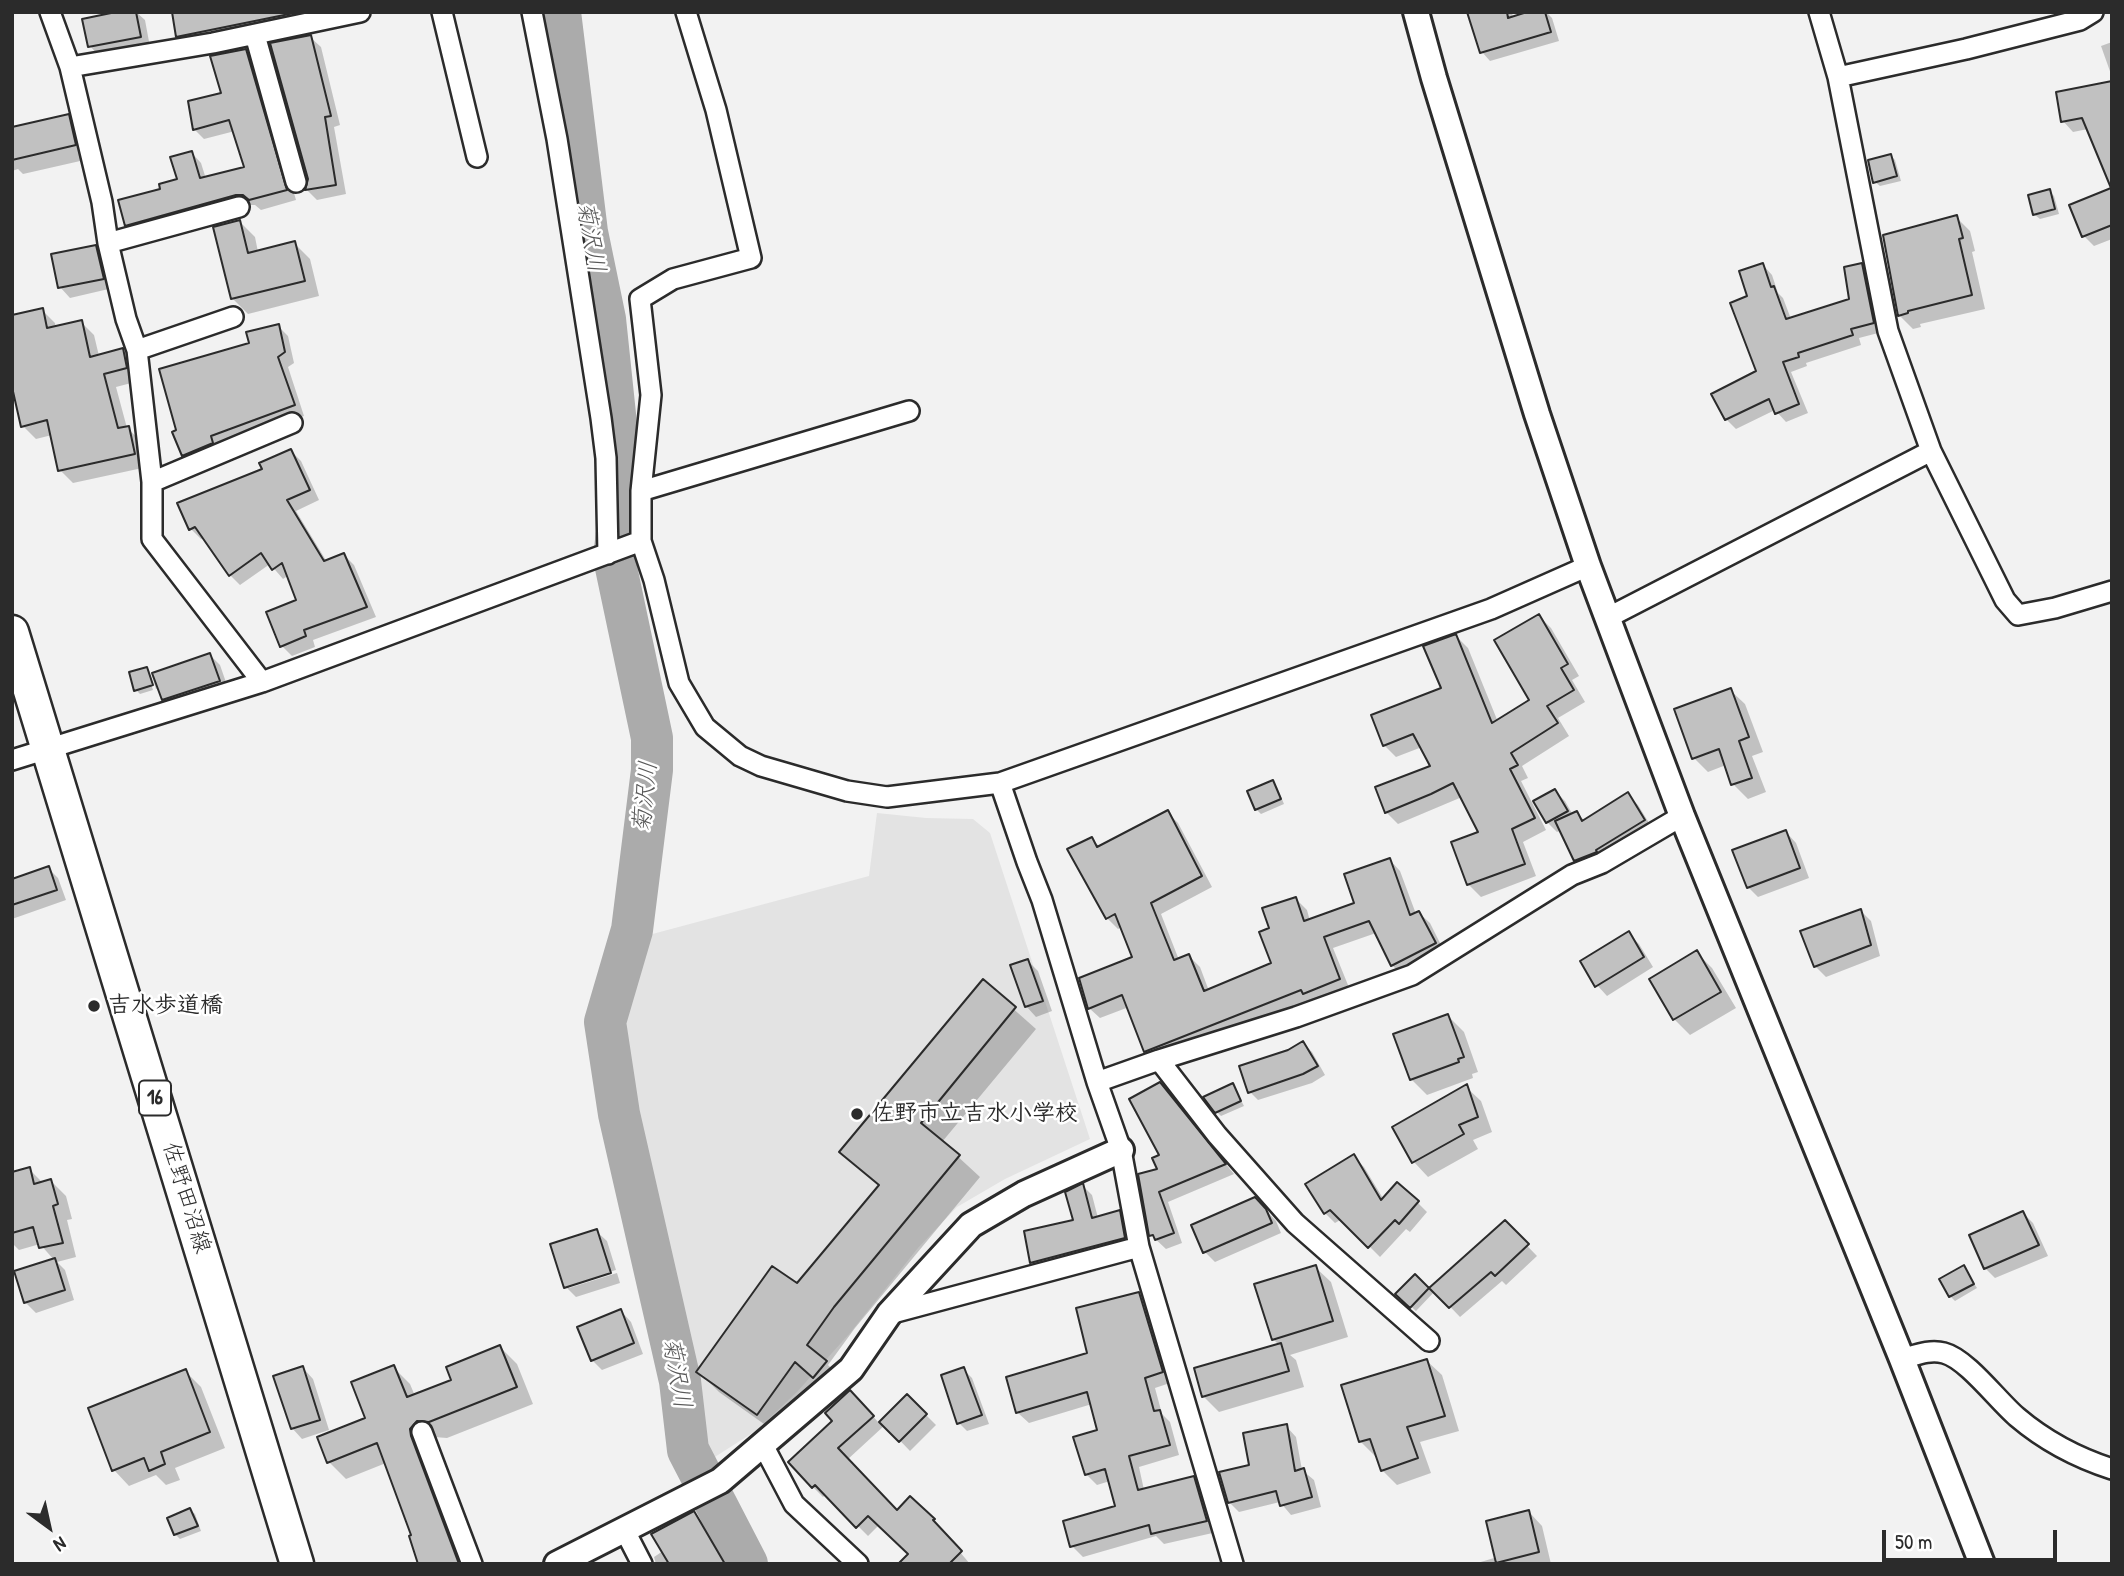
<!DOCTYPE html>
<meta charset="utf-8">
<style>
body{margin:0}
#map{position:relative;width:2124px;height:1576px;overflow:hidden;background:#f2f2f2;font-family:"Patrick Hand",sans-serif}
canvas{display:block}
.frame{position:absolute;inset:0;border:14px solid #2b2b2b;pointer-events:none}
.north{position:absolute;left:14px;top:1492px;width:70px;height:70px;-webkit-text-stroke:5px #fff;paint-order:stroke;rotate:147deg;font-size:19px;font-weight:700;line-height:28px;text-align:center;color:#2b2b2b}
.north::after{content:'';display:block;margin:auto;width:24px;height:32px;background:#2b2b2b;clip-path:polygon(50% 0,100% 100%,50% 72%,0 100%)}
.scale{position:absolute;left:1882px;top:1530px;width:175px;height:32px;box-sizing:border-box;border:4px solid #2b2b2b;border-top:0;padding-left:9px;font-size:21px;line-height:24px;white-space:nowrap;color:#2b2b2b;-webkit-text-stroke:5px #fff;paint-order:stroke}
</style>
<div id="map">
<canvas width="2124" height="1576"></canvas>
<div class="frame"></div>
<div class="north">N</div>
<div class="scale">50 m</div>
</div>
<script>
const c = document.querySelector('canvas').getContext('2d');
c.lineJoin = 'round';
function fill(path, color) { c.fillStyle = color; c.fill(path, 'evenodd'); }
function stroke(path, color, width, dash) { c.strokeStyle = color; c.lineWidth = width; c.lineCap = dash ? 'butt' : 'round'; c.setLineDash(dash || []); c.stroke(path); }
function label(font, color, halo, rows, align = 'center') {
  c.font = font + ' "Patrick Hand","Klee One",sans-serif'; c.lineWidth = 5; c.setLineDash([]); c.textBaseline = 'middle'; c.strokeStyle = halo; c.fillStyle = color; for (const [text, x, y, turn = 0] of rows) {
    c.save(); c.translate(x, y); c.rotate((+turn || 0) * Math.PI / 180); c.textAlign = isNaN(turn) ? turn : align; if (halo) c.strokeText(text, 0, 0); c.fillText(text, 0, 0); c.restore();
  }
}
const built = new Path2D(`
 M877,813L926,818L973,819L990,833L1090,1139L1005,1179L957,1207L918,1248L850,1333L797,1392L757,1430L707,1462L627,1090L626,1020L645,936L869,876Z`);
const shadow = new Path2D(`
 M125,12H136L145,20L150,47L100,57L90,46Z
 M277,12L281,28L188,46L178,36Z
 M1469,12H1512L1513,18L1533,12H1546L1552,18L1559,41L1490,61L1482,52Z
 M310,37L321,47L340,125L334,127L346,194L317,200L307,190L310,179Z
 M2112,42V77L2101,46Z
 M245,50L256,61L296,200L261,210L255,205H247L137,235L127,225L162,190L179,181L191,152L201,163L206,179L247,168L235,131L204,139L194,129L223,94Z
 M2107,83L2088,129L2073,132L2063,121Z
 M68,116L82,130L89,159L23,174L18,169L12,171V129Z
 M1891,156L1895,160L1901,181L1880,186L1875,182Z
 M2112,189V239L2094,246L2084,236Z
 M2049,191L2054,196L2059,214L2040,219L2035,215L2030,196Z
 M1956,217L1970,231L1975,251L1972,252L1985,309L1920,324L1921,327L1913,329L1899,315Z
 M239,221L255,237L258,252L294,243L310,259L319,296L248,314L232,298Z
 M95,247L106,257L113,288L70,298L60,287Z
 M1763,265L1772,275L1778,293L1783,298L1791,319L1850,300L1862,265L1871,274L1882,332L1859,338L1861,345L1806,363L1807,366L1791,372L1808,413L1786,422L1775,410L1736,429L1726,419L1714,394L1758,372L1749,297Z
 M42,310L55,323L56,328L81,322L94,335L99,356L123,350L136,363L139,381L116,387L127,428L141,441L147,467L73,483L60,470L52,435L36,439L23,426Z
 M278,326L288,336L294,363L288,367L304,416L219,446L194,465L184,455L251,345Z
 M291,451L301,461L319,500L296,511L327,562L344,555L354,565L376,617L313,640L315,647L292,656L282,646L298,601L289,575L283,579L270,564L240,585L230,575L205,538L201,539L191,529Z
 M1539,616L1551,628L1579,676L1572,680L1585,702L1558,718L1569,736L1522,766L1528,778L1521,781L1546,830L1523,842L1536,876L1481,897L1468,884L1481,833L1462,797L1398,824L1386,812L1432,767L1422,747L1396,757L1384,745L1443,689L1456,636L1468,648L1498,722L1531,701Z
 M210,655L220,665L229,691L173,710L163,699L159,688L156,689L151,673L152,675Z
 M147,669L150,672H147L153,690L140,694L136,690Z
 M1730,690L1745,704L1763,752L1752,756L1766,792L1748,799L1733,784L1726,765L1708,772L1694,758Z
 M1272,783L1277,787L1284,804L1261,814L1256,809Z
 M1555,791L1565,801L1573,815L1577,813L1585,821L1628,795L1638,805L1654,831L1586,870L1576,860L1562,830L1557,832L1547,822Z
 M1168,813L1178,823L1212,887L1161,914L1179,960L1189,956L1200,967L1209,991L1273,963L1271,929L1296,899L1307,910L1310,921L1356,904L1390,860L1400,871L1416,914L1419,913L1430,923L1446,955L1403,976L1392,965L1376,933L1333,948L1350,990L1315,1004L1312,1000L1157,1061L1146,1051L1129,1007L1100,1018L1089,1008L1134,958L1122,927L1118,929L1107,918L1092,839L1101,848Z
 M1786,832L1796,843L1809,878L1758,897L1748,887Z
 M48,868L58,878L66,900L12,919V881Z
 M1861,911L1871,921L1880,956L1826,977L1815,966Z
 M1629,934L1639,944L1653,967L1607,996L1597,985Z
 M1697,953L1712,968L1736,1008L1690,1035L1674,1019Z
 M1028,961L1038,971L1052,1011L1036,1017L1026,1006Z
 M983,982L1036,1029L942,1142L980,1177L855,1328L828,1365L846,1383L835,1397L816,1382L778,1434L719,1392L699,1372L798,1286L880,1187L842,1152Z
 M1448,1016L1464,1032L1478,1072L1472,1074L1473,1078L1427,1095L1411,1079Z
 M1303,1043L1312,1052L1325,1075L1312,1083L1258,1100L1250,1092L1288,1052Z
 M1160,1084L1234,1174L1168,1202L1182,1243L1166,1249L1151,1235L1162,1156Z
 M1233,1085L1244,1106L1221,1116L1216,1111Z
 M1466,1087L1481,1101L1492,1132L1473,1140L1478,1149L1428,1177L1414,1162L1394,1128Z
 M1354,1157L1364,1167L1384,1200L1417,1202L1427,1212L1410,1232L1406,1229L1380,1257L1342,1219L1335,1223L1325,1213Z
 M29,1169L43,1183L51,1181L66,1196L72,1219L67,1220L76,1257L57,1262L65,1270L74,1300L36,1313L25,1302L54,1260L40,1244L19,1250L12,1243V1174Z
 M1083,1186L1092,1195L1098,1218L1119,1212L1129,1221L1134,1248L1042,1272L1032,1263L1026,1232L1075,1222Z
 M1265,1209L1276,1221L1281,1233L1215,1262L1205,1252Z
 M2023,1213L2033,1223L2048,1256L1995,1278L1985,1268Z
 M1505,1223L1537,1256L1506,1285L1502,1281L1460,1317L1435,1291L1416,1311L1397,1294L1415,1276L1429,1290Z
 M596,1231L607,1241L616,1270L569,1284V1288L617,1273L620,1283L576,1297L566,1287Z
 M1315,1267L1331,1282L1348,1337L1290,1355L1296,1360L1304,1387L1219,1412L1203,1396L1279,1345L1273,1339Z
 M1964,1268L1977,1288L1955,1301L1950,1296Z
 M1139,1293L1150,1304L1173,1382L1155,1388L1162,1414L1170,1422L1179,1455L1139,1467L1144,1490L1194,1478L1204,1489L1217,1532L1164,1544L1156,1536L1083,1557L1072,1546L1117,1507L1110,1481L1097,1485L1086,1474L1100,1431L1092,1404L1029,1423L1018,1413L1008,1378L1089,1354Z
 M621,1311L631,1322L643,1354L602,1370L592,1360Z
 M500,1347L517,1364L533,1404L447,1438L434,1437L426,1447L468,1564H421L413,1537L386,1463L346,1479L329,1462L319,1438L367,1419L393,1367L410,1384L415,1396L453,1381Z
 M1427,1361L1442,1375L1459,1431L1420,1442L1431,1473L1397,1485L1382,1470L1377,1455L1375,1456L1360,1441Z
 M303,1368L313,1379L329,1430L302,1439L292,1428Z
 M963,1369L972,1378L989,1424L967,1431L959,1423Z
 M185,1371L201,1387L225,1448L175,1468L180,1480L166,1485L156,1475L129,1486L114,1470Z
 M907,1396L936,1425L910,1451L885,1425L847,1460L897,1512L933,1520L970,1564H912L911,1555L879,1525L868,1536L826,1494L823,1497L813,1487L860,1402L879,1423Z
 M1286,1426L1296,1437L1302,1470L1314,1480L1321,1507L1291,1515L1280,1502L1239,1512L1229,1502L1251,1466Z
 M190,1510L195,1514L201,1531L180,1539L175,1534Z
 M1529,1512L1542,1526L1551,1564H1474L1494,1558L1498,1563L1488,1522Z
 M693,1513L704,1523L728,1564H656L654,1557L663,1551Z`);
const river = new Path2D(`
 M560,12L587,232L605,319L616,424L620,506L614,558L652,738V770L632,930L605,1022L619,1114L680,1381L688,1450L747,1564`);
const building = new Path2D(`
 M116,12H136L141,37L88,47L82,19Z
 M172,12H299L176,37Z
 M1467,12H1507L1508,18L1527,12H1545L1551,32L1480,53Z
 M311,35L331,116L325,117L336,185L305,190L308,179L270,43Z
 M246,49L287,190L249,200L243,195H236L125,226L118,200L160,189L159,184L177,179L170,157L192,151L200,178L244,167L229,120L193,130L188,101L221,93L210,56Z
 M2112,81V225L2082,237L2069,205L2111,188L2082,118L2061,122L2056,92Z
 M69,114L76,145L12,160V127Z
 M1891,154L1897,176L1873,183L1868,160Z
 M2050,189L2055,209L2033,215L2028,195Z
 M1957,215L1963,238L1959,239L1972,295L1908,311V313L1898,316L1883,235Z
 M240,220L248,253L295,241L305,281L231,299L213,227Z
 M96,245L104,279L58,288L51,254Z
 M1763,263L1771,287L1774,286L1786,319L1849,299L1844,267L1862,263L1874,323L1851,329L1853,335L1798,353L1799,357L1783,362L1799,404L1775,414L1769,399L1725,420L1711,394L1756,371L1730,303L1747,296L1739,271Z
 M43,308L47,328L82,320L90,357L123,348L127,368L104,374L118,428L129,426L135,454L58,471L47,420L21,427L12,387V315Z
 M279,324L285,352L278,357L295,405L211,436L213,443L182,456L172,432L176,430L159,369L249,343L246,332Z
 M291,449L310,490L287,500L324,561L344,553L367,607L304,630L306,636L280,647L266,612L296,600L282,563L272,570L261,553L229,576L195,527L189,530L177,503L262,469L259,463Z
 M1539,614L1568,664L1561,668L1574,690L1547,706L1558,723L1511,753L1518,765L1510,769L1535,818L1512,829L1525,864L1467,885L1451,842L1478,832L1453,783L1431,794L1385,813L1375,787L1430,766L1413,734L1383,746L1371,715L1441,688L1423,646L1456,634L1492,723L1529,700L1494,640Z
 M210,653L220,681L162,700L152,673Z
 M147,667L153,685L134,691L129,672Z
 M1731,688L1749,737L1739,741L1752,778L1731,785L1719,749L1692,759L1674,709Z
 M1273,780L1281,799L1255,810L1247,791Z
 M1555,789L1568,811L1546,823L1533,801Z
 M1628,792L1645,820L1596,850L1597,852L1574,861L1555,821L1577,811L1582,821Z
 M1168,810L1202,876L1151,903L1174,960L1189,954L1204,991L1271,963L1259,932L1269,928L1262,908L1296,897L1304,921L1354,903L1344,874L1390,858L1410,915L1419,911L1436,943L1391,966L1369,921L1324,937L1340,979L1303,994L1301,990L1144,1052L1122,995L1088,1009L1079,978L1132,957L1115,914L1106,919L1067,849L1092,837L1097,847Z
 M1786,830L1800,868L1747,888L1732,850Z
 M49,866L57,890L12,905V879Z
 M1861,909L1871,945L1814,967L1800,931Z
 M1629,931L1644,957L1595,987L1580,961Z
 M1697,950L1721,992L1673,1020L1649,979Z
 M1028,959L1043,1001L1025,1007L1010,965Z
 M983,979L1016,1007L921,1123L960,1155L834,1307L807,1345L827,1361L813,1378L795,1362L757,1415L696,1372L772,1266L797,1283L879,1185L839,1152Z
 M1448,1014L1464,1057L1458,1059L1459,1062L1410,1080L1393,1034Z
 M1303,1041L1318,1066L1303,1074L1248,1093L1239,1066L1288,1050Z
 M1160,1082L1226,1164L1159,1192L1174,1233L1155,1240L1153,1235L1149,1236L1138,1174L1157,1169L1152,1158L1159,1155L1129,1099Z
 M1233,1083L1241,1101L1215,1113L1203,1097Z
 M1467,1084L1478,1117L1459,1125L1464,1134L1412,1163L1392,1127Z
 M1354,1154L1381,1200L1397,1182L1419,1201L1399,1224L1395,1220L1368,1248L1330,1210L1324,1214L1305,1184Z
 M30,1167L34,1184L51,1179L58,1204L53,1206L63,1243L39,1248L33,1227L12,1233V1172Z
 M1083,1183L1092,1218L1120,1210L1125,1238L1030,1263L1024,1231L1073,1220L1065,1192Z
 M1255,1197L1266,1209L1272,1223L1203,1253L1191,1225Z
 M2023,1211L2039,1245L1984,1269L1969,1235Z
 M1505,1220L1529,1244L1495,1276L1491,1272L1449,1308L1429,1288Z
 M597,1229L611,1273L564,1288L550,1244Z
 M55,1258L65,1290L24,1303L14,1271Z
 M1316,1265L1333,1321L1272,1340L1254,1284Z
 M1964,1265L1974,1284L1949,1297L1939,1279Z
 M1415,1274L1429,1288L1410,1308L1395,1294Z
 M1139,1292L1163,1372L1145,1378L1154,1411L1160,1410L1170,1445L1129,1456L1138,1490L1194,1476L1207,1521L1151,1534L1149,1525L1070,1547L1063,1521L1115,1506L1105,1469L1085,1475L1073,1437L1097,1430L1087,1392L1016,1413L1006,1377L1087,1353L1076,1308Z
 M621,1309L634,1343L591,1361L577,1327Z
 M1281,1343L1289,1371L1202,1397L1194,1368Z
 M500,1345L517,1387L429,1422L417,1421L410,1429L411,1436L459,1564H418L409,1536L411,1535L377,1443L327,1463L317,1437L365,1418L351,1382L394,1365L407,1397L451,1380L446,1367Z
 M1427,1359L1445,1416L1407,1427L1418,1458L1381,1471L1370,1439L1359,1442L1341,1385Z
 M303,1366L320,1420L291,1429L273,1376Z
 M964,1367L982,1415L957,1424L941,1375Z
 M186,1369L210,1432L161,1452L165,1464L149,1471L144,1458L112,1471L88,1408Z
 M850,1390L874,1416L838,1448L897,1510L910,1496L935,1519L933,1520L962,1551L949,1564H898L908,1554L868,1516L856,1528L815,1485L812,1488L788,1462L832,1421L825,1413Z
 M907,1394L927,1414L899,1442L879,1422Z
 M1287,1424L1295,1471L1304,1468L1312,1497L1280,1506L1276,1491L1228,1503L1219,1472L1249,1465L1243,1433Z
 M190,1508L198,1526L174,1535L167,1518Z
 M1529,1510L1539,1552L1496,1563L1486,1521Z
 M694,1511L725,1564H669L651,1534Z`);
const minor = new Path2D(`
 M50,12L70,67L102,202L108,243L126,319L137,350L152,482V539L262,682
 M442,12L477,157
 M532,12L557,139L601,418L606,458L608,554
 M686,12L716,110L751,258L673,279L640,299L651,395L641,491V541L654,580L679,683L705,727L740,756L761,766L847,791L887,797L1000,783L1491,609L1588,566
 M1819,12L1838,77L1888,331L1931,451L2005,600L2018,615L2055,608L2112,591
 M255,35L296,182
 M70,67L213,43L360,12
 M1838,77L1966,49L2080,20L2093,12
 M108,243L239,207
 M137,350L233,317
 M152,482L292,423
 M641,491L909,411
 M1607,618L1931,451
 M12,760L262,682L641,541
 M1000,783L1027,862L1042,900L1097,1082L1121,1150L1139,1247L1233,1564
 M1159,1060L1217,1135L1295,1223L1429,1341
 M1097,1082L1159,1060L1296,1017L1412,975L1572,875L1602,863L1682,816
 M889,1314L1139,1247
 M1902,1359C1916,1355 1930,1349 1944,1353C1967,1359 1998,1401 2017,1417C2044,1440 2078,1458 2112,1469
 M422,1432L472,1564
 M763,1445L794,1504L858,1564
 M625,1531L642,1564`);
const tertiary = new Path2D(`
 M1416,12L1434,78L1537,414L1588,566L1682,816L1902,1359L1982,1564
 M557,1564L720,1481L851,1369L889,1314L971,1225L1024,1194L1121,1150`);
const primary = new Path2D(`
 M12,632L297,1564`);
const markers = [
 [94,1006,7,"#2b2b2b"],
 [857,1114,7,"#2b2b2b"]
];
const shields = [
 [155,1098,32]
];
const shieldNames = [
 ["16",155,1098]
];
const poiNames = [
 ["吉水歩道橋",108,1006],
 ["佐野市立吉水小学校",871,1114]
];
const streetNames = [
 ["佐野田沼線",186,1198,73]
];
const waterNames = [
 ["菊沢川",590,237,80],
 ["菊沢川",646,797,-84],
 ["菊沢川",676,1373,80]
];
fill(built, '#e3e3e3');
fill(shadow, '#0003');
stroke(river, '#ababab', 42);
fill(building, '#c1c1c1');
stroke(building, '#2b2b2b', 2);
stroke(minor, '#2b2b2b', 24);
stroke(tertiary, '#2b2b2b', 30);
stroke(primary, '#2b2b2b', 37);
stroke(minor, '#fff', 19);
stroke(tertiary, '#fff', 24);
stroke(primary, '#fff', 32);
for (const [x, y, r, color] of markers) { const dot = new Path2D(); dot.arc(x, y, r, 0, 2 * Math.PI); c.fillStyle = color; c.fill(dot); stroke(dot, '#fff', 2.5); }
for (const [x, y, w] of shields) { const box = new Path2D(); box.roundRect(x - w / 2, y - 17.5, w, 35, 5); c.fillStyle = '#fff'; c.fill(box); stroke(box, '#2b2b2b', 2); }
label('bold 21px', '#2b2b2b', null, shieldNames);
label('bold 23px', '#2b2b2b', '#fff', poiNames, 'left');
label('23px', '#2b2b2b', '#fff', streetNames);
label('italic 24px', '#585858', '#fff', waterNames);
</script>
